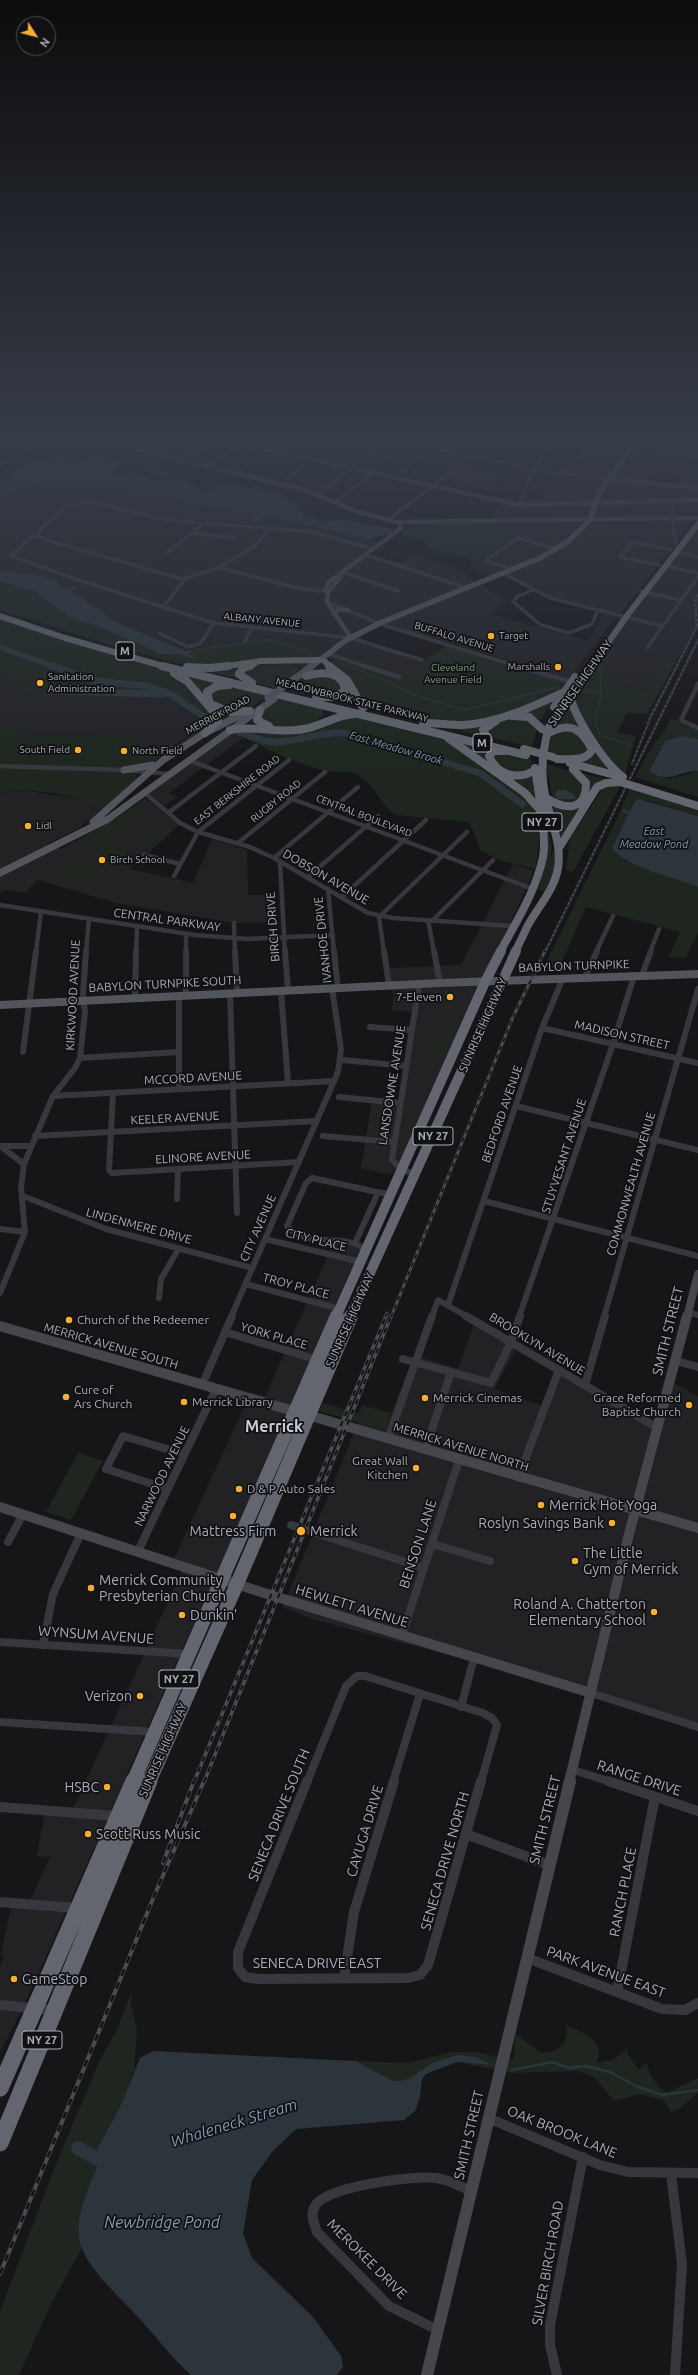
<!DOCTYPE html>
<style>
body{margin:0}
#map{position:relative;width:698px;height:2375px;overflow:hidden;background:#161618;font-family:Ubuntu,sans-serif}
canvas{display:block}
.north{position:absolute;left:16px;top:16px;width:40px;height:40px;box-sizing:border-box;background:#111113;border:1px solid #4d4f55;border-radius:50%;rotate:126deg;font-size:11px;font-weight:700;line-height:16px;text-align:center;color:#a8adb8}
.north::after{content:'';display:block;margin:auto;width:14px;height:18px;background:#f2b134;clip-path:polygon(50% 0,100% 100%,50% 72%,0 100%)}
</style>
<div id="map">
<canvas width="698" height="2375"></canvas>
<div class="north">N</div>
</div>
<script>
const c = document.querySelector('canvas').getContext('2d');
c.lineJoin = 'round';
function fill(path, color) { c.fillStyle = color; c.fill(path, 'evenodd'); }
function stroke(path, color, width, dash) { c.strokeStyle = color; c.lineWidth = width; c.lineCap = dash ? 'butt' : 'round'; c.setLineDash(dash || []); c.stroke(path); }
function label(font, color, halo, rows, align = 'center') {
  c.font = font + ' Ubuntu,sans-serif'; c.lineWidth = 3.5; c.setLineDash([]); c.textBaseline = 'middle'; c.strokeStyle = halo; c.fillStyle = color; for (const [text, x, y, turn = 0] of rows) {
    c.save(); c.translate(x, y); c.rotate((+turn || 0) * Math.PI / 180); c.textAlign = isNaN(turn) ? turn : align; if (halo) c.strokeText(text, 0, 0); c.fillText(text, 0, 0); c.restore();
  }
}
const built = new Path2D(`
 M586,442H698V514L694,518L516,521L585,523L559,546L546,553L490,576L471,566V560H484L515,537L498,532L490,518L502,503L522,507L526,498L542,499L548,479L576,459ZM653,474L677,478L674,485L650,483Z
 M463,466L502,475L496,488L447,478Z
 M52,482H75L211,504L253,513L250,521L264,515L369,539L380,543L365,554L397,565L413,555L455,568L507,601L490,614L589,641L602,613L616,616L569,679L449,642L382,626L359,638L427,660L400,681L320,655L311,649L281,636L206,645L186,651L116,622L76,593L69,592L78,587L74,586L66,590L30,574L0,571V496Z
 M693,520L620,614L549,596L508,574L553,554L593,522Z
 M698,529V627L676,662L660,660L649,691L618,685L609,665L601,661L612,639Z
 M0,675L20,684L24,693L46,690L50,693L163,696L208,723L170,749L161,751L162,753L127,738L87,735L38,736L0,722Z
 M231,733L243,738L169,793L177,797L165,806L149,793Z
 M19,790L83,799L103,810L76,830L47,844L61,849L115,819L145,798L179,825L130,869L193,883L212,839L247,850L248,895H275L277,922L234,923L116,903L38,880L25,893L6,890L0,893V793Z
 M513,864L534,871L403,1164L389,1175L361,1168L372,1101L399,1103L414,1012L392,1010L394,995L392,994L389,968L461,965Z
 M334,1242L361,1248L23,2008L0,2052V1967L4,1955L1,1954L12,1902L29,1903L50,1857L37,1856L45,1809L72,1811L185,1565L173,1561L251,1392L265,1397Z
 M474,1324L516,1350L494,1389L543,1406L555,1373L658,1428L670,1381L698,1396V1727L591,1693L312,1619L283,1607L358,1422L385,1430L414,1355L458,1369Z`);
const green = new Path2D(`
 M194,442L216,444L190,460L172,455Z
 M494,521L495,527H499L498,532L516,536L484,560H471L429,548L426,542L399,535L415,524Z
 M0,581L36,592L72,619L92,624L141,644L162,655H184L196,660L188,653L195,651H186L206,645L281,636L323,654L319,657L192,667L120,648L0,610Z
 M0,618L172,673L180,677L216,720L209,728L177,745L208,723L163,696L50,693L46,690L24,693L18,690L20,684L0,675Z
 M446,645L564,681L565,683L559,691L534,704L469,723L426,721L362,704L330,663V661L335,659L400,681Z
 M660,660L676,662L647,714L627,713L617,732L636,736L625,774L618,771L573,704L601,661L609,665L618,685L648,691Z
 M313,662L303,670C297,659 261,664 249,665L240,679L199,669L246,663Z
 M289,664L299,667L298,672L277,689L246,680L244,669L256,665Z
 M178,672L220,684L206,698L239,713L219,722Z
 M311,677L337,678L343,693L317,696L291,691Z
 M226,686L265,693L266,698L248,709L224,711L209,697L210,693Z
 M284,696L322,709L324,715C308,730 283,728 263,724L261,713Z
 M552,699L541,720L536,718L508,716L482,736L439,725L460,726Z
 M569,705L610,770L566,760L590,757L585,733L554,727Z
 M351,715L438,735L524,794C542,818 541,841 535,869L502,861L481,851L470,824L467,822L396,815C380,805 374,783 358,775C347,770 333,773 322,770C291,761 262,747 234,732H277Z
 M524,716L537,727L532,747L496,739L486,733L500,721Z
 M670,718L698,730V739L682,736L665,741L660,750L651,748L667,728Z
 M0,722L38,736L107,735L127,738L162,753C156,766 140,767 127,769L0,765Z
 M554,731H577L589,754L563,756L547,752Z
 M454,738L492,751L499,770L532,777L536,800Z
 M649,751L658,753L649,771L670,779L698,771V797L635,777Z
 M494,753H507L532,760L531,771L513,775L492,759Z
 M546,764L570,771L585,786L574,805L553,801Z
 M0,767L127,772L136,774L138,778L103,810L83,799L54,793L19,790L0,793Z
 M581,773L613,781L603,782L563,837H560L552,806L561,809L588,794Z
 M605,785H621L573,872L566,870L570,838Z
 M630,788L698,808V816L646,800L635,801L630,811L623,810L628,814L612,848L625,861L679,878L698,887V933L686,958L668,957L680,932L586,907L558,971L541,973L619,814Z
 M129,810H139L140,816C116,834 113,855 76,843Z
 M165,823L171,826C166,835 154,844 145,846L139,838C146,830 154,824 165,823Z
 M548,829L552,847L550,860L554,849C560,862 551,880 544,892L538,889L546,862Z
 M114,846L131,851L114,864L95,857L100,852Z
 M80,857L105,864C95,884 72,882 53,877L70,858Z
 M434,1033L453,1034L443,1055L422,1053L423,1047L432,1046Z
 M322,1403L358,1413L363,1405L391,1413L385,1430L319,1411Z
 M78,1453L103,1461L71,1520L46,1512Z
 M132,1990L131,2004L137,2031L134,2070L120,2107L93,2156L99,2161L81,2246L82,2248L51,2304L19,2375H0V2311L56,2164L99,2062L116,2032Z
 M566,2025C582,2032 608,2041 596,2063L614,2059L627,2049L629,2056L639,2070L647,2062C648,2075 656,2085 667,2093L698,2078V2093L679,2109L671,2112L663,2100L639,2094L614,2101L595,2078L579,2071L511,2073L457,2062L492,2065L476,2057L432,2063L410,2078L401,2081H393L356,2061L408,2063L452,2052H475L514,2060L515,2034L542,2053C559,2052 569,2044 566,2025Z`);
const water = new Path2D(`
 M92,455L119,462L113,472H116L115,475L125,476L136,473L151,479L177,480L189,483L204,492L221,485L251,488L254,486H258L257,488L284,495L282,497L290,501L297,500L292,503L300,507L303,514L319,521L344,520L393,529L391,533L369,539L264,515L259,522L250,521L253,513L75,482L38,484L0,496V478L10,479L16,476L9,474L26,462L62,457L76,462L90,458Z
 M0,571C21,574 52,573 66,590L74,586L79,587L70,592L76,593L116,622L186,651L197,650L188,653L198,661L184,655L154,654L157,652L92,624L72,619L36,592L0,581Z
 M682,736L698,739V771C677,771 670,785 649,771L665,741Z
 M558,790H565L575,795V799H557L555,794Z
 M639,799L698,816V887C674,877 626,868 612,848L628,814L622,812L623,809L630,811L635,801Z
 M153,2051L356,2061L393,2081H401L410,2078L432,2063L457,2055L476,2057L493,2065L457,2062L426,2074L422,2079L420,2097L415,2111L404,2120L296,2129L272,2152L252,2180L243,2233L252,2258L313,2317L341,2356L343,2367L337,2375H191C170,2356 155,2335 136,2315C119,2296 89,2270 81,2246C72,2220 90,2186 99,2162L93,2156L120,2107L140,2058Z`);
const streamFar1 = new Path2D(`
 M197,650L267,640L308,651
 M341,663L387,681L412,694L464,710L559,687
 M600,665L601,700L594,719L600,735L633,746
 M583,691L600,693
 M651,750L661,752`);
const stream = new Path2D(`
 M512,2070L552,2062L569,2068L586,2066L610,2072L636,2086L662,2095L698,2090`);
const riverFar2 = new Path2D(`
 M0,647L55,667`);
const riverFar1 = new Path2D(`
 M52,666L96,681L148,686L172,695L212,722
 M50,691L164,694
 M236,731C248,735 261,742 275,742C299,742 321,731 345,733L480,773L522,804`);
const river = new Path2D(`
 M78,2148L102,2161`);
const streetFar4 = new Path2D(`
 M408,442L538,470L610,479
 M133,448L143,442
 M368,453L413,462
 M470,455L488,442
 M578,459L589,442
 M246,464L268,449
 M0,465L40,442
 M166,474L143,468L156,454L176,442
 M395,477L419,457
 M283,484L326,442
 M317,495L356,465L379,442
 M673,501L672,519L676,544
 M335,502L374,472
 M519,505L531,474L550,442
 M386,521L473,456
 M269,529L256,545L242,554L212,570L182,579L47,540L39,536L38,532L66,506L89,501L167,520L313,532L374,549
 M192,533L235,538
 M39,536L30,538L11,556L75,579L214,623L351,638L422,660
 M676,551L698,557
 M168,552L204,523
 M367,555L467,588
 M485,561L518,538L556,549
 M485,561L512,569
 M659,565L620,557L633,542L671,550
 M665,566L698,573
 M218,567L297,588L328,592
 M342,572L398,591
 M503,573L550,598L662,626
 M533,590L518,596L513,602L541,625L569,633L592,624L598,610
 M640,591L681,600
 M327,602L386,626L520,667
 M161,606L167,603L185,578
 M159,633L188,647L200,644L214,623
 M245,641L252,627
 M647,648L698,577
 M332,655L367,667`);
const streetFar3 = new Path2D(`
 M364,666L399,677
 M517,666L575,683
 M698,684L681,720L698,728
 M161,750L180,747
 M188,760L533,889
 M0,766L124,770L169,774
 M145,793L180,823L198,832L250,847L274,858L368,913L393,918L513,926
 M168,813L256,746
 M238,843L325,772
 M144,855L180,864
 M274,858L358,787
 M280,863L285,952
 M174,876L198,832L289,760
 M307,878L378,816
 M328,889L334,952
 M342,897L426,820
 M0,905L195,935L247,939L333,935
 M428,920L434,952
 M432,921L493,860
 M234,923L235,952
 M186,934V952
 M36,952L41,911
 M86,952L89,919
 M136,952L137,926
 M384,952L379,917L467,832
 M596,952L613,916
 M650,952L659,929`);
const streetFar2 = new Path2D(`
 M186,951V995
 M235,951L237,993
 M285,951L288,990
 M334,951L338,988
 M384,951L389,985
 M434,951L440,983
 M642,975L651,951
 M585,977L597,951
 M281,991L288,1083
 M230,993L237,1213
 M179,996V1089
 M135,998L136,951
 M370,1027L412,1030
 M542,1028L698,1063
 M23,1052L36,951
 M80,1058L179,1052
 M342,1060L406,1066
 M113,1093L109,1170L112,1173L299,1162
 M53,1096L334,1081
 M339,1097L400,1103
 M516,1106L698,1150
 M35,1136L316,1121
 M323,1136L394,1142
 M0,1146L24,1164
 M2,1146H31
 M416,1174L402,1170L392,1160L419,984
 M23,1196L106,1229L252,1268
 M177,1199L178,1169
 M484,1201L698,1256
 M0,1229L25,1232
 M265,1239L361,1262
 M355,1243L376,1197
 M366,1250C344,1232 306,1249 287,1226L306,1183L312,1178L391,1195
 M246,1284L340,1309
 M0,1293L25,1232L21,1188L24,1164L53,1096L75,1068L80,1058L85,1012L83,995L86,951
 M159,1298L161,1279L179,1248
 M448,1305L542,1028L563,978
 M688,1312L698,1315
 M231,1317L338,1072L341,1049L332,988
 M432,1317L438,1300L468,1317
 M519,1317L613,1044L634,976
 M604,1317L698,989`);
const streetFar1 = new Path2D(`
 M466,1316L658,1428
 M225,1332L318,1360
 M403,1359L491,1383L511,1342L520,1316
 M676,1361L698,1367
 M202,1385L232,1316
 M585,1385L605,1316
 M388,1439L432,1316
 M425,1450L451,1372
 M518,1478L559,1370
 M168,1489L106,1469L123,1436L184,1454
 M291,1525L424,1568
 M8,1542L23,1514
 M432,1544L490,1561
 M138,1551L216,1389
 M402,1635L459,1460
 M0,1642L190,1654
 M43,1645L53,1594L81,1533
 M591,1693L698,1727
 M461,1707L474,1658
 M0,1722L154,1732
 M573,1770L611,1782
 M307,1782L346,1686L357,1676H365L483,1713L492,1718L497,1725L481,1782
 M393,1782L420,1694`);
const street = new Path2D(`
 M307,1781L238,1952V1968L245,1977L258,1979L408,1978L420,1975L428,1965L481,1781
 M608,1781L698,1811
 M0,1807L117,1816
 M466,1834L549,1865
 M0,1902L76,1908
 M527,1958L662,2009L685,2010L698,2003
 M344,1978L354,1912L394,1781
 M617,1992L655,1797
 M0,2005L54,2010
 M488,2118L600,2165L628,2172L698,2173
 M671,2174L682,2264L675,2375
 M438,2330L389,2306L317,2232C314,2224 310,2214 315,2206C326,2186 415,2175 437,2178C449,2180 460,2186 471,2191
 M557,2375L550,2345V2325L583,2157`);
const secondaryFar3 = new Path2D(`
 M61,442L130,447L305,490L358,512L396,522L698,518
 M234,442L519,505L698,500
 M606,442L698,455
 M0,444L18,442
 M208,467L244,443
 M610,479L698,488
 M341,577L328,592L327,602L351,638
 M328,592L325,590L329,582L401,528L399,522
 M333,613L338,610H348`);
const secondaryFar2 = new Path2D(`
 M687,1317L698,1274`);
const secondaryFar1 = new Path2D(`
 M0,1326L698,1528
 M0,1507L264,1593L591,1693
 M569,1782L629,1534L687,1316`);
const secondary = new Path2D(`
 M427,2375L570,1781`);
const primaryFar2 = new Path2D(`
 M311,667L346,640L380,623L540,558L566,543L589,521L600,492L635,442`);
const primaryFar1 = new Path2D(`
 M286,685L312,666
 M124,770L153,765
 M93,822L163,760L205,733L249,711
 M0,873L108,819L274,699`);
const primary = new Path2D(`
 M0,1005L440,983L698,974`);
const highwayFar4 = new Path2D(`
 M0,616L65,638L166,667
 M324,661L331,667
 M221,667L261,661L319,660
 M247,667L254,664
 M591,667L626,617L698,524`);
const highwayFar3 = new Path2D(`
 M162,666L526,755
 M250,666L243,668L239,674L252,683
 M329,666L347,680L363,708
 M187,667L210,668L228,666
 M174,673L187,681L217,716L218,721L205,733
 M306,676C321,671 344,671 345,691L334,697H316
 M229,685L217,686L207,692L210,704L230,712L250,711
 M570,696C575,718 605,764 623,777
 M554,707L575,677
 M260,710L257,720L269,726
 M512,716L529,717L542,729
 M423,723C436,723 450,725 463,725C497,723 532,707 562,693
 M230,730C255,725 279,734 304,729C321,726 336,715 354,714
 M547,734C570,721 581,728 592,750C586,762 568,759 557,759
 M448,738L525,793L540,810
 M489,740L483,730L496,721
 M505,751H494L489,756C497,775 518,781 535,770
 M570,763L618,776
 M637,787L698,806
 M546,798C565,810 586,812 586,783L573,769
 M559,848L597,787L606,783L620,782
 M500,952C516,922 536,891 543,857C547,834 538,792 535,768
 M515,952C519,944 523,936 527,927C537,908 554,891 558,868C562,844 551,822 546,799C540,775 542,751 549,727L592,666`);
const highwayFar2 = new Path2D(`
 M336,1317L485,982L501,951
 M350,1317L516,951`);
const highwayFar1 = new Path2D(`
 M133,1782L337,1316
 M149,1782L237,1584L351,1316`);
const highway = new Path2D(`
 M0,2088L134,1781
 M0,2143L149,1781`);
const railFar3 = new Path2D(`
 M632,764L651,716L697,627L695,602L698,595
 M545,952L698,640`);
const railFar2 = new Path2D(`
 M385,1317L387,1313
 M391,1317L513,1017L545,951`);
const railFar1 = new Path2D(`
 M194,1782L386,1316
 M204,1782L391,1316`);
const rail = new Path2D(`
 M163,1863L194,1781
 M0,2274L155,1894L204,1781`);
const primaryBridge = new Path2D(`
 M268,698L286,685`);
const highwayBridge = new Path2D(`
 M524,749L553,757
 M620,782L637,787`);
const markers = [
 [491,636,4,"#f2b134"],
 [558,667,4,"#f2b134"],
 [40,683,4,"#f2b134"],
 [78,750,4,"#f2b134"],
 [124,751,4,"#f2b134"],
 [28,826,4,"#f2b134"],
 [102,860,4,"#f2b134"],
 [450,997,4,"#f2b134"],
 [69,1320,4,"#f2b134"],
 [66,1397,4,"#f2b134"],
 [425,1398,4,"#f2b134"],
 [184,1402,4,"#f2b134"],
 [689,1405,4,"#f2b134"],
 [416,1468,4,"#f2b134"],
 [239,1489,4,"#f2b134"],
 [541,1505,4,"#f2b134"],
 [233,1516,4,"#f2b134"],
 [612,1523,4,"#f2b134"],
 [301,1531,5,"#f2b134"],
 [575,1561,4,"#f2b134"],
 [91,1588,4,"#f2b134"],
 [654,1612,4,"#f2b134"],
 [182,1615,4,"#f2b134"],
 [140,1696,4,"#f2b134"],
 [107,1787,4,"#f2b134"],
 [88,1834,4,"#f2b134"],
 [14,1979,4,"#f2b134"]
];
const farStreetnames = [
 ["ALBANY AVENUE",262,620,6],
 ["BUFFALO AVENUE",454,637,17],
 ["MEADOWBROOK STATE PARKWAY",352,700,14],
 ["MERRICK ROAD",218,715,-28],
 ["EAST BERKSHIRE ROAD",237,790,-38],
 ["RUGBY ROAD",276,801,-39],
 ["CENTRAL BOULEVARD",364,816,21]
];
const farPoinames = [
 ["Target",499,636],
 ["Marshalls",550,667,"right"],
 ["Sanitation",48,677],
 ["Administration",48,689],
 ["South Field",70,750,"right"],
 ["North Field",132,751],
 ["Lidl",36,826],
 ["Birch School",110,860]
];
const farParknames = [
 ["Cleveland",453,668],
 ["Avenue Field",453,680]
];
const shields = [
 [125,651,18],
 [482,743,18],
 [542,822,40],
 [433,1136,40],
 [179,1679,40],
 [42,2040,40]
];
const shieldNames = [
 ["M",125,651],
 ["M",482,743],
 ["NY 27",542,822],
 ["NY 27",433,1136],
 ["NY 27",179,1679],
 ["NY 27",42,2040]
];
const farWaternames = [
 ["East Meadow Brook",396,748,16],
 ["East",654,831],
 ["Meadow Pond",654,844]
];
const streetNames = [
 ["SUNRISE HIGHWAY",580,683,-55],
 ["DOBSON AVENUE",326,877,30],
 ["CENTRAL PARKWAY",167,920,8],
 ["BIRCH DRIVE",273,927,-94],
 ["IVANHOE DRIVE",323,940,-96],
 ["BABYLON TURNPIKE",574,966,-2],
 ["BABYLON TURNPIKE SOUTH",165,984,-3],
 ["KIRKWOOD AVENUE",73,995,-87],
 ["SUNRISE HIGHWAY",483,1025,-66],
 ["MADISON STREET",622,1035,13],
 ["MCCORD AVENUE",193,1078,-3],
 ["LANSDOWNE AVENUE",392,1085,-81],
 ["BEDFORD AVENUE",502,1114,-71],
 ["KEELER AVENUE",175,1118,-3],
 ["STUYVESANT AVENUE",564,1156,-72],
 ["ELINORE AVENUE",203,1157,-3],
 ["COMMONWEALTH AVENUE",631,1184,-74],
 ["LINDENMERE DRIVE",139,1226,15],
 ["CITY AVENUE",258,1228,-66],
 ["CITY PLACE",316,1240,14],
 ["TROY PLACE",296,1286,15],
 ["SUNRISE HIGHWAY",350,1320,-66],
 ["YORK PLACE",274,1336,16],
 ["BROOKLYN AVENUE",537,1344,31],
 ["MERRICK AVENUE SOUTH",111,1346,16],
 ["MERRICK AVENUE NORTH",461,1447,17],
 ["NARWOOD AVENUE",162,1476,-64],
 ["SUNRISE HIGHWAY",163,1750,-66]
];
const poiNames = [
 ["7-Eleven",442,997,"right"],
 ["Church of the Redeemer",77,1320],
 ["Cure of",74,1390],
 ["Ars Church",74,1404],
 ["Merrick Cinemas",433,1398],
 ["Grace Reformed",681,1398,"right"],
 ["Baptist Church",681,1412,"right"],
 ["Merrick Library",192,1402],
 ["Great Wall",408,1461,"right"],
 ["Kitchen",408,1475,"right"],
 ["D & P Auto Sales",247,1489]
];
const nearStreetnames = [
 ["SMITH STREET",668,1331,-76],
 ["BENSON LANE",418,1544,-72],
 ["HEWLETT AVENUE",352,1606,17],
 ["WYNSUM AVENUE",96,1635,4],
 ["RANGE DRIVE",639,1778,18],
 ["SENECA DRIVE SOUTH",279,1815,-68],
 ["SMITH STREET",545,1820,-76],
 ["CAYUGA DRIVE",365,1831,-73],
 ["SENECA DRIVE NORTH",445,1861,-74],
 ["RANCH PLACE",623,1892,-79],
 ["SENECA DRIVE EAST",317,1963],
 ["PARK AVENUE EAST",606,1972,20],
 ["OAK BROOK LANE",562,2132,22],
 ["SMITH STREET",469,2135,-77],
 ["MEROKEE DRIVE",367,2259,45],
 ["SILVER BIRCH ROAD",548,2263,-80]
];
const nearPoinames = [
 ["Merrick Hot Yoga",549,1505],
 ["Roslyn Savings Bank",604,1523,"right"],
 ["Mattress Firm",233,1531,"center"],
 ["Merrick",310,1531],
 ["The Little",583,1553],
 ["Gym of Merrick",583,1569],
 ["Merrick Community",99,1580],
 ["Presbyterian Church",99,1596],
 ["Roland A. Chatterton",646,1604,"right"],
 ["Elementary School",646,1620,"right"],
 ["Dunkin'",190,1615],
 ["Verizon",132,1696,"right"],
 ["HSBC",99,1787,"right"],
 ["Scott Russ Music",96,1834],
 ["GameStop",22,1979]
];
const districtNames = [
 ["Merrick",274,1427]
];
const nearWaternames = [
 ["Whaleneck Stream",234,2123,-17],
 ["Newbridge Pond",162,2223]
];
fill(built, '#222225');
fill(green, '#1e261f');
fill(water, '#2c353c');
stroke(streamFar1, '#2c353c', 1);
stroke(stream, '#2c353c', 2.5);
stroke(riverFar2, '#2c353c', 5.5);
stroke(riverFar1, '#2c353c', 7);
stroke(river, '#2c353c', 14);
stroke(streetFar4, '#37383d', 3.5);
stroke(streetFar3, '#37383d', 4.5);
stroke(streetFar2, '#37383d', 6);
stroke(streetFar1, '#37383d', 8);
stroke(street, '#37383d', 10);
stroke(secondaryFar3, '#45474d', 4.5);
stroke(secondaryFar2, '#45474d', 8);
stroke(secondaryFar1, '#45474d', 10);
stroke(secondary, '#45474d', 12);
stroke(primaryFar2, '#53555c', 5.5);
stroke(primaryFar1, '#53555c', 7);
stroke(primary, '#53555c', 8);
stroke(highwayFar4, '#63666e', 6);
stroke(highwayFar3, '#63666e', 8);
stroke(highwayFar2, '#63666e', 10);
stroke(highwayFar1, '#63666e', 14);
stroke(highway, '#63666e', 17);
stroke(railFar3, '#4a4c52', 2);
stroke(railFar2, '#4a4c52', 3);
stroke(railFar1, '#4a4c52', 3.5);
stroke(rail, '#4a4c52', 4);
stroke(railFar3, '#111113', 1, [2.5]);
stroke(railFar2, '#111113', 1.5, [4.5]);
stroke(railFar1, '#111113', 2, [5.5]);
stroke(rail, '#111113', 2.5, [7]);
stroke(primaryBridge, '#53555c', 7);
stroke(highwayBridge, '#63666e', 8);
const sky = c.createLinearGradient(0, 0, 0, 774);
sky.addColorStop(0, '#0c0c0d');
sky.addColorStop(0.57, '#363c48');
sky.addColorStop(1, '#363c4800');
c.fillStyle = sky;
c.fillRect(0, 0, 698, 774);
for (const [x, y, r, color] of markers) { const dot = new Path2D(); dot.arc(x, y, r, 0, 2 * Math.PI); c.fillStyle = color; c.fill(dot); stroke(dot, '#111113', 1.5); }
label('10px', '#a8adb8', '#111113', farStreetnames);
label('10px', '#a8adb8', '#111113', farPoinames, 'left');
label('10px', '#7fa381', '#111113', farParknames);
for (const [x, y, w] of shields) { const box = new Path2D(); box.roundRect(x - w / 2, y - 9, w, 18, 3); c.fillStyle = '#111113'; c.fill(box); stroke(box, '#a8adb8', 1); }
label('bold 11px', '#a8adb8', null, shieldNames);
label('italic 11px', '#7f9bb3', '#111113', farWaternames);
label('12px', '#a8adb8', '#111113', streetNames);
label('12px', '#a8adb8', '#111113', poiNames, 'left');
label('14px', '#a8adb8', '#111113', nearStreetnames);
label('14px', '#a8adb8', '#111113', nearPoinames, 'left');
label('bold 16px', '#c9ccd4', '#111113', districtNames);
label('italic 16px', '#7f9bb3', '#111113', nearWaternames);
</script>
